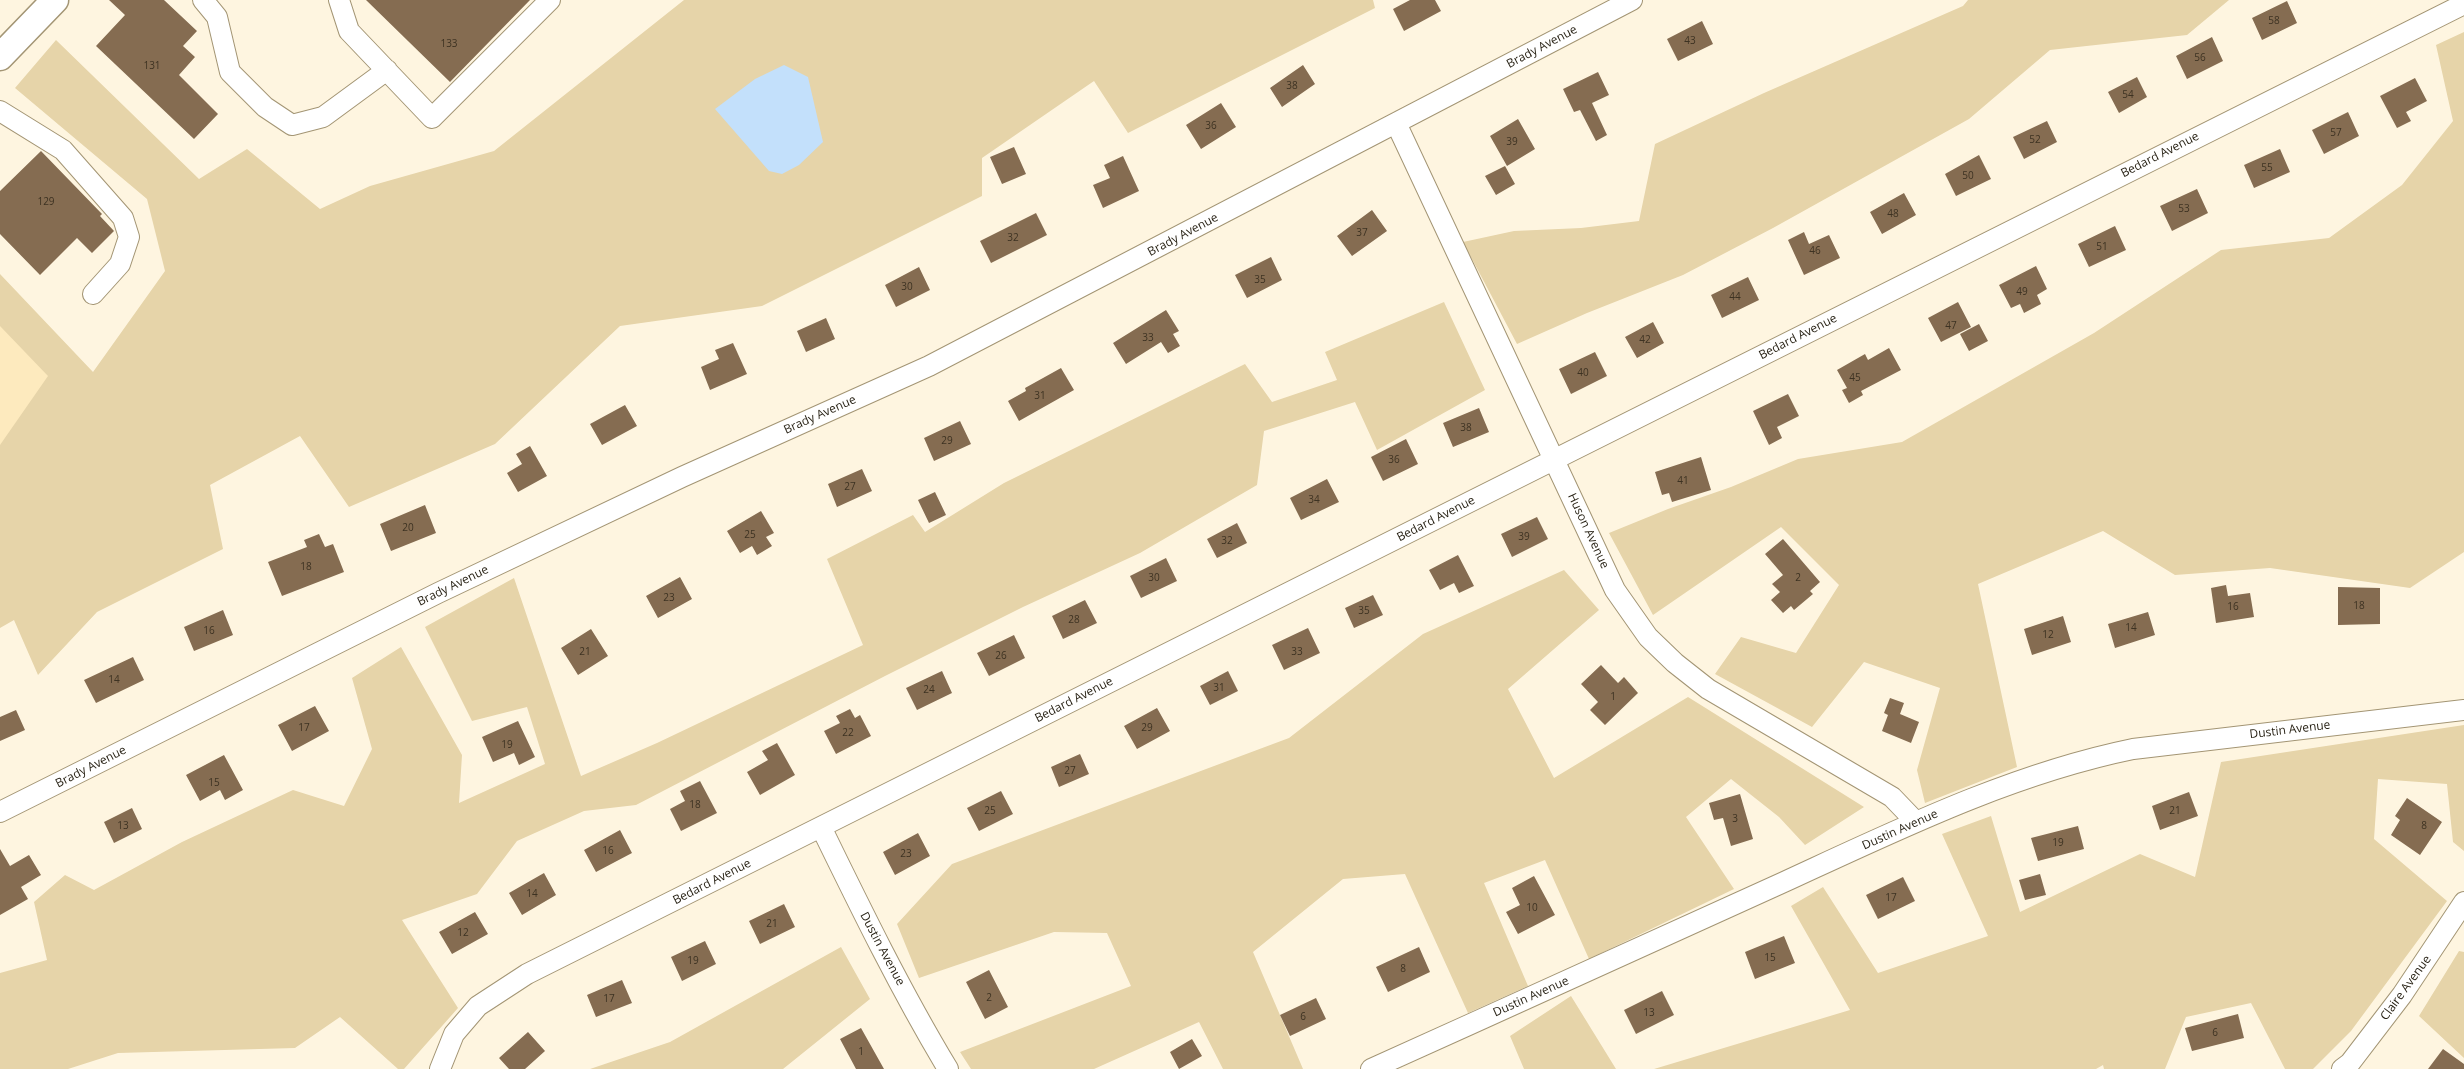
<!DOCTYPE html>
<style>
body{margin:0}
canvas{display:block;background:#fef5e0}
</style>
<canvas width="2464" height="1069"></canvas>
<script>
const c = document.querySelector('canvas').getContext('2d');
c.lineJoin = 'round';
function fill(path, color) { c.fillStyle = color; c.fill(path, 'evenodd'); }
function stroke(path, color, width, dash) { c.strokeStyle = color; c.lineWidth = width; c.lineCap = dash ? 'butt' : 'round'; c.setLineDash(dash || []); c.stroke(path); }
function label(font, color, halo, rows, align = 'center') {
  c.font = font + ' "Open Sans",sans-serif'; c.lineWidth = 4.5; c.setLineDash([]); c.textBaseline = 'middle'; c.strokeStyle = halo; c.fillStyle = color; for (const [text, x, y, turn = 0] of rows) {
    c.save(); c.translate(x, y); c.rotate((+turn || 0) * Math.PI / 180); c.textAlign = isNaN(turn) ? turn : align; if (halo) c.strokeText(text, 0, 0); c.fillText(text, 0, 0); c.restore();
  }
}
const built = new Path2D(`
 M0,288L137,439L0,553Z`);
const green = new Path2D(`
 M684,0H1373L1375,8L1128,133L1094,81L982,158V196L762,306L620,326L495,444L349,507L300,436L210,485L223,549L97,612L38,675L14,620L0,628V445L48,376L0,326V274L93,372L165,271L147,199L15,88L56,40L199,179L247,149L320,209L370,186L494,151Z
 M1968,0H2229L2187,35L2050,50L1969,119L1773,228L1683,275L1587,313L1517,344L1463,242L1514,231L1581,228L1639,221L1655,144L1764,93L1963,6Z
 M2464,32V552L2410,588L2270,568L2175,575L2103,531L1978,584L2017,767L1925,803L1917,770L1940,688L1864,662L1812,727L1715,674L1741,637L1796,653L1839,585L1781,527L1653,615L1609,533L1668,509L1731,487L1798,459L1902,442L2094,333L2221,250L2329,238L2402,185L2453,121L2436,45Z
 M1444,302L1485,390L1377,450L1355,402L1264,431L1257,485L1140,553L1023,607L885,676L636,805L584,811L517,841L477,894L402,920L458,1008L404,1069H398L340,1017L295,1048L118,1053L68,1069H0V973L47,960L34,902L65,875L94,890L182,842L293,790L344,806L372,749L352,678L401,647L462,755L459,803L545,764L527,707L472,721L425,627L514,578L581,776L657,743L863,645L827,559L913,515L925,532L1004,483L1245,364L1272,402L1337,380L1325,352Z
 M1564,570L1599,610L1508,689L1554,778L1688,697L1864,807L1805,845L1779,817L1731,779L1686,817L1734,889L1589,959L1545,860L1484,883L1528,986L1468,1013L1405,874L1343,879L1253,952L1303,1069H1223L1199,1022L1094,1069H971L960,1052L1131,986L1107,933L1054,932L919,978L897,924L952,864L1289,738L1423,634Z
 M2464,725V851L2453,842L2447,784L2378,779L2374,839L2447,901L2351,1031L2313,1069H2285L2251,1003L2186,1017L2165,1069H2104L2103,1065L2096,1069H1654L1850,1010L1791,906L1823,887L1878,973L1988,936L1942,834L1991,816L2020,912L2140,854L2195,877L2221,762Z
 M841,947L870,999L783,1069H590L670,1042Z
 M2459,951L2464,952V1058L2419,1016Z
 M1571,996L1616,1069H1524L1510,1036Z`);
const water = new Path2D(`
 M784,65L808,77L823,142L799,165L782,174L769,171L715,109L755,79Z`);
const building = new Path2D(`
 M109,0H164L197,31L183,46L195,57L179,75L218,114L194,139L96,46L125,15Z
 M366,0H530L450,82Z
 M1410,0H1435L1441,11L1404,31L1393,9Z
 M2287,1L2297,23L2262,40L2252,18Z
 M1702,21L1713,44L1678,61L1667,39Z
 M2212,37L2223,61L2187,79L2176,56Z
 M1303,65L1315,84L1282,107L1270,88Z
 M1598,72L1609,95L1592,103L1607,135L1596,141L1580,110L1574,112L1563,89Z
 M2137,77L2147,97L2119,113L2108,92Z
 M2415,78L2427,101L2406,112L2411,121L2397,128L2380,96Z
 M1221,103L1236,127L1201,149L1186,125Z
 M2348,112L2359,136L2324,154L2312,130Z
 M1518,119L1535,149L1507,166L1490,136Z
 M2047,121L2057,142L2024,159L2013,137Z
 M1014,147L1026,174L1002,184L990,157Z
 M2280,149L2290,172L2254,188L2244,165Z
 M41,151L102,214L100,216L114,231L92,253L77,238L40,275L0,234V191Z
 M1979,155L1991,179L1956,196L1945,174Z
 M1123,156L1139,191L1103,208L1093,185L1110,178L1104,165Z
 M1505,166L1515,184L1496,195L1485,176Z
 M2197,189L2208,213L2172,231L2160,206Z
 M1904,193L1916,215L1882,234L1870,212Z
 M1372,210L1387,231L1352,256L1337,236Z
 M1036,213L1047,235L991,263L980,241Z
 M2115,226L2126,250L2089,267L2078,244Z
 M1804,232L1809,244L1829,235L1840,258L1804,275L1788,240Z
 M1271,257L1282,280L1247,298L1235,275Z
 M2036,266L2047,289L2037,295L2041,304L2024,313L2020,304L2011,308L1999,285Z
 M919,267L930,290L896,307L885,285Z
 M1748,277L1759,300L1722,318L1711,295Z
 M1958,302L1971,327L1941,342L1928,318Z
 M1166,310L1179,331L1173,334L1180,346L1168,353L1161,342L1126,364L1113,343Z
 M826,318L835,339L806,352L797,331Z
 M1653,322L1664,343L1637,358L1625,337Z
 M1979,324L1988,341L1969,351L1960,334Z
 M733,343L747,374L710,390L701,367L719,359L715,350Z
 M1889,348L1901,370L1861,391L1863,395L1849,403L1842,390L1847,388L1837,370L1865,354L1868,360Z
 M1595,352L1607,376L1571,394L1559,369Z
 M1061,368L1074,390L1019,421L1008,401L1026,391L1025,388Z
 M1788,394L1799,416L1777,427L1782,438L1769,445L1753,411Z
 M625,405L637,426L602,445L590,424Z
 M1479,408L1489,432L1453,447L1443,423Z
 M960,421L971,444L934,461L924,438Z
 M1406,439L1418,464L1383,481L1371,457Z
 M530,446L547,476L518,492L507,473L522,464L516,454Z
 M1701,457L1711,490L1672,502L1669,493L1662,495L1655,472Z
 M862,469L872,491L837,507L828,484Z
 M1327,479L1339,502L1301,520L1290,498Z
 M935,492L946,515L929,523L918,500Z
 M425,505L436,533L391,551L380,524Z
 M761,511L774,533L766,537L772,546L757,555L752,546L740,553L727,531Z
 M1537,517L1548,539L1512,557L1501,534Z
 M1237,523L1247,543L1217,558L1207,539Z
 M319,534L325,547L333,544L344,572L282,596L268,562L307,547L304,540Z
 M1783,539L1820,582L1810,591L1813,594L1794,610L1791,606L1783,613L1771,600L1780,592L1772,584L1783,575L1765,554Z
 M1458,555L1474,586L1459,593L1454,583L1440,590L1429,570Z
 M1166,558L1177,581L1141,598L1130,576Z
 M680,577L692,599L658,618L646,596Z
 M2226,585L2228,596L2250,593L2254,617L2216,623L2211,588Z
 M2338,587L2380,588V624L2338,625Z
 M1373,595L1383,615L1354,628L1345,608Z
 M1085,600L1097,623L1063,639L1052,616Z
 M223,610L233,635L194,651L184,627Z
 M2148,612L2155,635L2115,648L2108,624Z
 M2063,616L2071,642L2032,655L2024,629Z
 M1308,628L1320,653L1284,670L1272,645Z
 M591,629L608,656L578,675L561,648Z
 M1014,635L1025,658L989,676L977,653Z
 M133,657L144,680L96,703L84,680Z
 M1601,665L1618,683L1624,677L1638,693L1605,725L1590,710L1598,702L1581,684Z
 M942,671L952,693L917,710L906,688Z
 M1228,671L1238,691L1210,705L1200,686Z
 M1890,698L1904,703L1900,714L1919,722L1911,743L1882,731L1888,715L1884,713Z
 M315,706L329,731L292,751L278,725Z
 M1157,708L1170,731L1137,749L1124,726Z
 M850,709L855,718L860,715L871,736L836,754L824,731L840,723L836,716Z
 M16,710L25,730L0,741V717Z
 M518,721L535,757L519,765L514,753L493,762L482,737Z
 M777,743L795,775L760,795L747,772L768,760L762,751Z
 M1080,754L1089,774L1059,787L1051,767Z
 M224,755L243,790L225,800L220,790L200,801L186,775Z
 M700,781L717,813L681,831L670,809L685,801L680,791Z
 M1001,791L1013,814L979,831L967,808Z
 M2189,792L2198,816L2160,830L2152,806Z
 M1740,794L1753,839L1731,846L1723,818L1714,820L1709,803Z
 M2407,798L2442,822L2420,855L2391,835L2400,820L2395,816Z
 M132,808L142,829L114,843L104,822Z
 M2078,826L2084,849L2038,861L2031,838Z
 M620,830L632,853L596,872L584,850Z
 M918,833L930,856L895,875L883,852Z
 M0,849L10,866L29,855L41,875L21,887L28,899L0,915Z
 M544,873L556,895L522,915L509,893Z
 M2040,874L2046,895L2025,900L2019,880Z
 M1534,876L1555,915L1518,934L1506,912L1520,905L1512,888Z
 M1903,877L1915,901L1878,919L1866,895Z
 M784,904L795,927L760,944L749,921Z
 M475,912L488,934L452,954L439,932Z
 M1784,936L1795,963L1755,979L1745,952Z
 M705,941L716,964L682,981L671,957Z
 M1419,947L1430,972L1388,992L1376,967Z
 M989,970L1008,1007L985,1019L966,982Z
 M622,980L632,1003L596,1017L587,995Z
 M1662,991L1674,1015L1636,1034L1624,1010Z
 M1316,998L1326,1019L1290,1036L1280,1015Z
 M2238,1014L2244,1038L2192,1051L2185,1028Z
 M861,1028L884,1069H856L840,1039Z
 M528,1032L545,1051L525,1069H509L499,1058Z
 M1192,1039L1202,1056L1179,1069L1170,1052Z
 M2443,1049L2464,1064V1069H2428Z`);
const minor = new Path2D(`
 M203,0L217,17L230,72L265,107L292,125L323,117L387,70
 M339,0L349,31L432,118L550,0
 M0,111L63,150L123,218L129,237L120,264L93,294
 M1396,123L1615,590L1648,637L1675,663L1708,689L1892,797L1916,822
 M0,812L438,593L682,477L929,366L1632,0
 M821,827C861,909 901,991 948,1069
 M440,1069L454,1034L478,1006L527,974L2464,4
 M1371,1069C1509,1007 1647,944 1784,882C1897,830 2011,774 2133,749L2464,710
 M2342,1069L2350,1063L2402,995L2464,902`);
const major = new Path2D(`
 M0,57L55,0`);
const numberNames = [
 ["58",2274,21],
 ["43",1690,41],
 ["133",449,44],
 ["56",2200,58],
 ["131",152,66],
 ["38",1292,86],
 ["54",2128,95],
 ["36",1211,126],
 ["57",2336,133],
 ["52",2035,140],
 ["39",1512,142],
 ["55",2267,168],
 ["50",1968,176],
 ["129",46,202],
 ["53",2184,209],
 ["48",1893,214],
 ["37",1362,233],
 ["32",1013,238],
 ["51",2102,247],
 ["46",1815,251],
 ["35",1260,280],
 ["30",907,287],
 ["49",2022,292],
 ["44",1735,297],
 ["47",1951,326],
 ["33",1148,338],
 ["42",1645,340],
 ["40",1583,373],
 ["45",1855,378],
 ["31",1040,396],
 ["38",1466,428],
 ["29",947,441],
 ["36",1394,460],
 ["41",1683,481],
 ["27",850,487],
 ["34",1314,500],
 ["20",408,528],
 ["25",750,535],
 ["39",1524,537],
 ["32",1227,541],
 ["18",306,567],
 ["30",1154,578],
 ["2",1798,578],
 ["23",669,598],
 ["18",2359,606],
 ["16",2233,607],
 ["35",1364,611],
 ["28",1074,620],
 ["14",2131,628],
 ["16",209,631],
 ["12",2048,635],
 ["21",585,652],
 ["33",1297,652],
 ["26",1001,656],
 ["14",114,680],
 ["31",1219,688],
 ["24",929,690],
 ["1",1613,697],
 ["17",304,728],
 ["29",1147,728],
 ["22",848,733],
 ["19",507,745],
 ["27",1070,771],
 ["15",214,783],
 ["18",695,805],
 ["25",990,811],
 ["21",2175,811],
 ["3",1735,819],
 ["13",123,826],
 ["8",2424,826],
 ["19",2058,843],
 ["16",608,851],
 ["23",906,854],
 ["14",532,894],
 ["17",1891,898],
 ["10",1532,908],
 ["21",772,924],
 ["12",463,933],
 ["15",1770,958],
 ["19",693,961],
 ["8",1403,969],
 ["2",989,998],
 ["17",609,999],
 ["13",1649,1013],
 ["6",1303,1017],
 ["6",2215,1033],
 ["1",861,1052]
];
const streetNames = [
 ["Brady Avenue",1542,47,-28],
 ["Bedard Avenue",2160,155,-27],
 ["Brady Avenue",1183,235,-28],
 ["Bedard Avenue",1798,337,-27],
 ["Brady Avenue",820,415,-24],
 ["Bedard Avenue",1436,519,-27],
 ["Huson Avenue",1588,531,65],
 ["Brady Avenue",453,586,-26],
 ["Bedard Avenue",1074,700,-27],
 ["Dustin Avenue",2290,730,-7],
 ["Brady Avenue",91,767,-27],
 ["Dustin Avenue",1900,830,-24],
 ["Bedard Avenue",712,882,-27],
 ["Dustin Avenue",882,949,62],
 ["Claire Avenue",2406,988,-54],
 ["Dustin Avenue",1531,997,-24]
];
fill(built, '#fdeabe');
fill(green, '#e6d4a9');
fill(water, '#c3e0fb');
fill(building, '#856c51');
stroke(minor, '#a39574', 22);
stroke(major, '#a39574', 29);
stroke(minor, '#fff', 20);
stroke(major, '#fff', 26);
label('10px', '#3d3222', null, numberNames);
label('12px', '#251f12', '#fff', streetNames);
</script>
